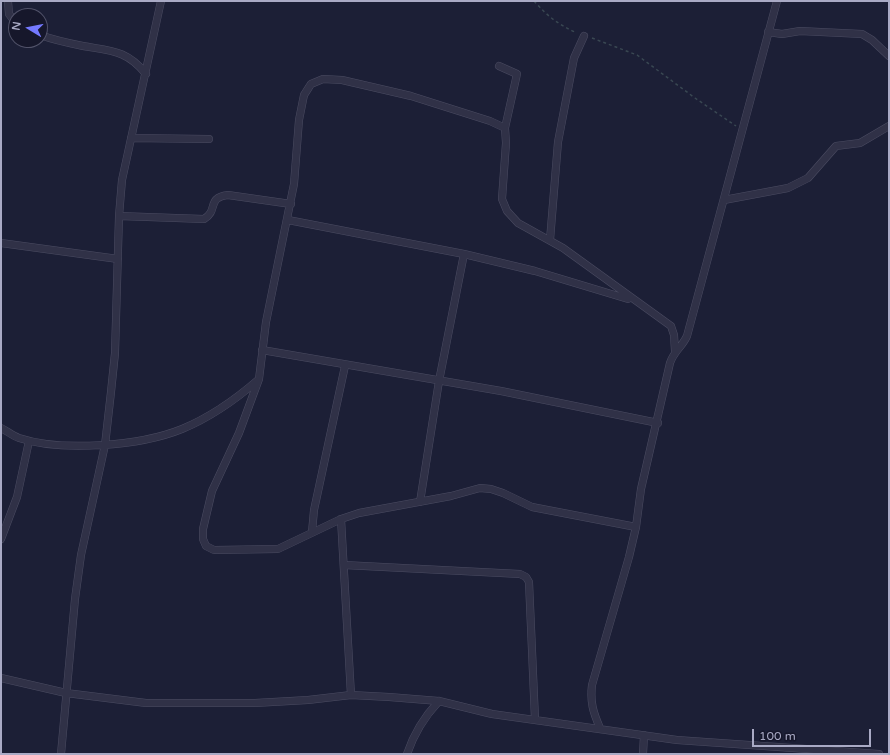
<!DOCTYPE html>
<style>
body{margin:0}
#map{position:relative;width:890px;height:755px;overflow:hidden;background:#1c1f36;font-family:"Varela Round",sans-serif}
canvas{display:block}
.frame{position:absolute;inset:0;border:2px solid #a9aac5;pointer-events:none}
.north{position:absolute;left:8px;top:8px;width:40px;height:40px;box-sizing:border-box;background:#16172b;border:1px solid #515269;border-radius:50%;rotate:280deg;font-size:11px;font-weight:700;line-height:16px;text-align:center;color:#a9aac5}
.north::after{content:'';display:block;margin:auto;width:14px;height:18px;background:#7479ff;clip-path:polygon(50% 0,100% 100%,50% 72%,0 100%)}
.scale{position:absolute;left:752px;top:729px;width:119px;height:18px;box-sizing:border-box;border:2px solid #a9aac5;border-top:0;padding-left:5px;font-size:12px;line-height:14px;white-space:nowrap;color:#a9aac5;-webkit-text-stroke:3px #16172b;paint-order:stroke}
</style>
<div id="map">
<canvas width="890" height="755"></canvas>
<div class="frame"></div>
<div class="north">N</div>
<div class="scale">100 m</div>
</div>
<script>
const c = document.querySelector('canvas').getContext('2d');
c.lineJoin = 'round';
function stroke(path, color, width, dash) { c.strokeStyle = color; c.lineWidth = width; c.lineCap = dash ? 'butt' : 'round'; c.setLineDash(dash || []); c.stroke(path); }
const path = new Path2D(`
 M534,1C547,16 559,25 577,33
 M592,38L637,55L695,98L736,126`);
const street = new Path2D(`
 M8,1L9,14L16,23
 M768,32L782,34L800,31L862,34L872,40L889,56
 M40,35C54,40 68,43 83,46C111,51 127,50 146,74
 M499,66L517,74L505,128
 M131,138L209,139
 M724,200L788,188L808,178L836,146L860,143L889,126
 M119,216L204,219C219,210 206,198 228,195L291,204
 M288,220L464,254L535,271L628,299
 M550,240L558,142L574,58L584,36
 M1,243L118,259
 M262,350L501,391L658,423
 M1,428C7,431 13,436 19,438C62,452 140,446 182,429C211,417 235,400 258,380
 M420,502L439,381L464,254
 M341,519L351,695
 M636,527L532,507L503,493L491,489L480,488L451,496L359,513L341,519L278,549L214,550L206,546L203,539V529L212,491L239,433L259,379L266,322L294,184L299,120L304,95L311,84L323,79L342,80L411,96L490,121L505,128L506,143L502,199L507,211L518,223L563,248L671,326L674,335L675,351
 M312,532L314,510L345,366
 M1,539L17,497L29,441
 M344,565L520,574L526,577L529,582L535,719
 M1,678L66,693L146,703H255L308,700L351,695L389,697L439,701L492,714L677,740L879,754
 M600,728C593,712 590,702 592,685L629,557L636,527L641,489L670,363C674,351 682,347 687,336L777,1
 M61,754L75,599L81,555L105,445L111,392L115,353L119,216L122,180L161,1
 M407,754C414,733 424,717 439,701
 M643,754L644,735`);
stroke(street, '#4b4c62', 8);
stroke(path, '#394752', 1.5, [3, 3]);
stroke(street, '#303147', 7);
</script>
